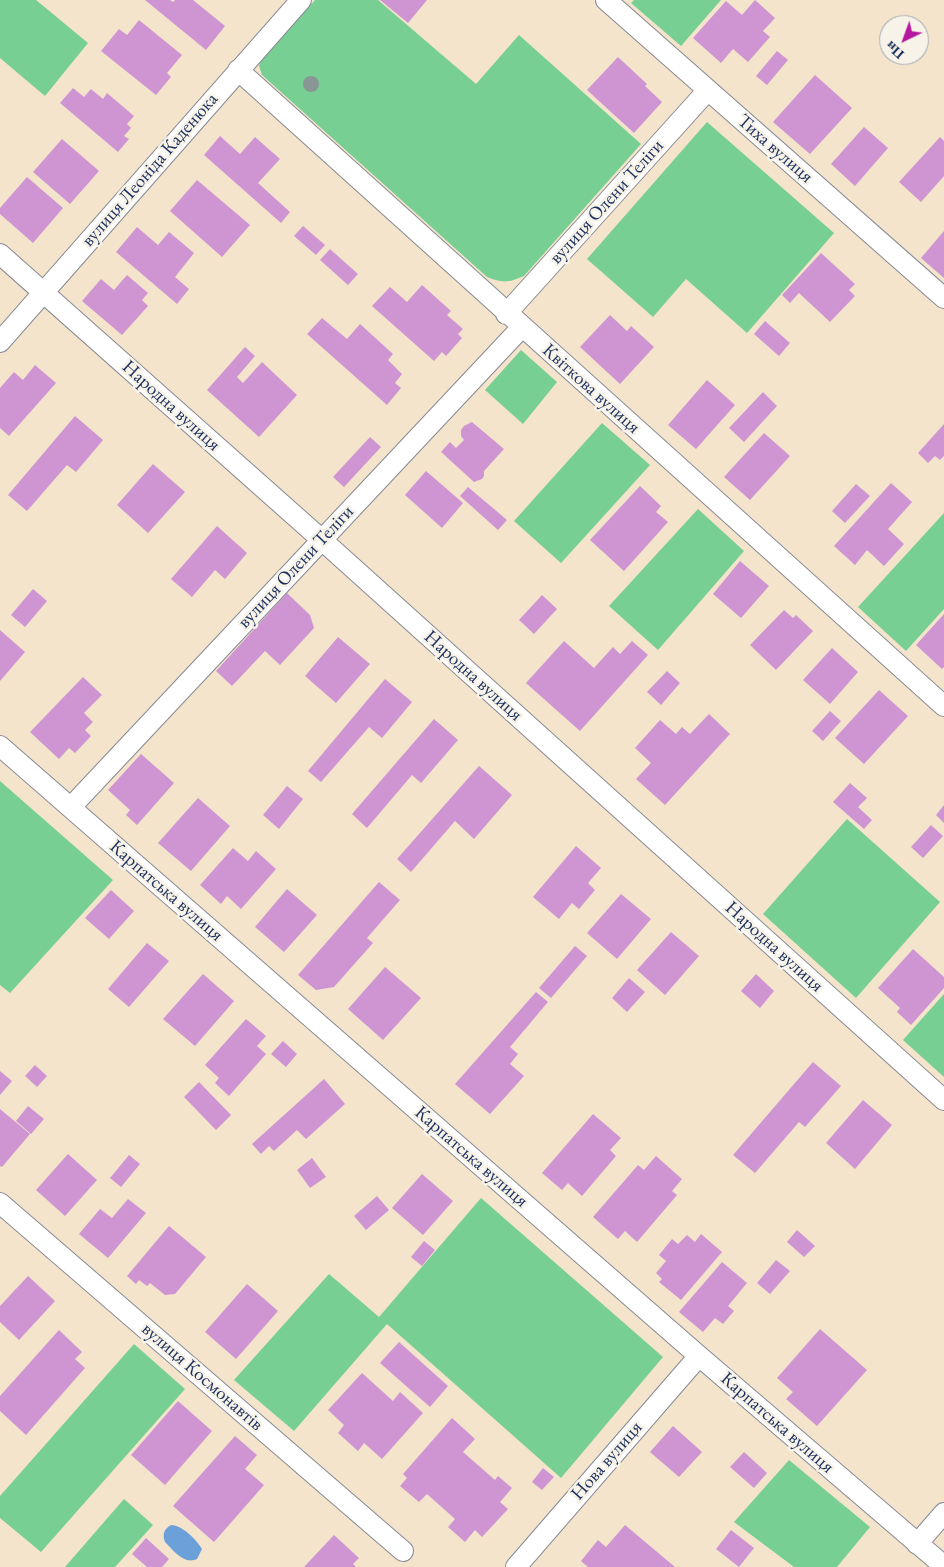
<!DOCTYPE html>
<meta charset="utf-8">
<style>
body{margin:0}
#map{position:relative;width:944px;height:1567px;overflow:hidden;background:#f3e4cb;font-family:"EB Garamond",serif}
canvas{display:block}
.north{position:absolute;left:879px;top:15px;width:50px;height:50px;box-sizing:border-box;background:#f7f3e8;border:1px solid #9fa5b1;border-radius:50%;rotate:222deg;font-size:14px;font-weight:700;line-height:20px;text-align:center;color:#1b2f5e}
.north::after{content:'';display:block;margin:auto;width:18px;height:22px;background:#b5179e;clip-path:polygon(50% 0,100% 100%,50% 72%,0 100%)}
</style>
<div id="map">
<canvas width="944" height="1567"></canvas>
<div class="north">Пн</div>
</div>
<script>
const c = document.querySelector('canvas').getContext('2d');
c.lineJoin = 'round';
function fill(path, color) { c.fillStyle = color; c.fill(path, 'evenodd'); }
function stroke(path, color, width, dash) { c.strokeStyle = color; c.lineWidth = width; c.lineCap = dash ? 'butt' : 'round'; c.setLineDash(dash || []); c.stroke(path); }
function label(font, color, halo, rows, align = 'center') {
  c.font = font + ' "EB Garamond",serif'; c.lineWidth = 5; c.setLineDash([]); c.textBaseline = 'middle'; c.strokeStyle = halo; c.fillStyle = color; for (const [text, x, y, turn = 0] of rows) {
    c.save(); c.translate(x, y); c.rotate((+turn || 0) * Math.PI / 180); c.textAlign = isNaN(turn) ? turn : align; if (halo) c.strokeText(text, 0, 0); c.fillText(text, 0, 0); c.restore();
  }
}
const green = new Path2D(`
 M0,0H36L88,43L45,96L0,58Z
 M315,0H378L476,84L519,35L641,144L524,276C508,283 503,283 487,277L262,75L259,66L261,60Z
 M634,0H721L681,46L631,3Z
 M707,122L834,233L747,333L686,279L653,317L587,259Z
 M521,350L557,382L523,424L485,390Z
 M602,423L650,465L561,563L514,521Z
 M698,509L744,551L658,650L609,606Z
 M944,513V609L906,651L858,607Z
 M0,781L113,880L10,993L0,985Z
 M847,819L940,902L856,998L763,914Z
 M944,994V1077L903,1040Z
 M481,1198L663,1357L561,1478L387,1324L294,1431L234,1380L329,1274L379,1317Z
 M134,1344L185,1389L41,1552L0,1518V1496Z
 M789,1460L870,1527L837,1567H794L734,1522Z
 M124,1499L153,1525L115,1567H65Z`);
const water = new Path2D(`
 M171,1525C182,1525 197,1540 202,1549L197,1559C184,1565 174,1551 165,1542C162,1534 164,1529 171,1525Z`);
const building = new Path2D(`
 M145,0H170L173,2L175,0H193L225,26L206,50Z
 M380,0H427L408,23Z
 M755,0L775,18L763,31L770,37L748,62L733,49L721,63L693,38L726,1L742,15Z
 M139,20L182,55L167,73L171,77L156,95L101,51L119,29L127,35Z
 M777,51L788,60L767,85L756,76Z
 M618,57L647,84L645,86L662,102L634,133L587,90Z
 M815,75L852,108L810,154L773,122Z
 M73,88L84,97L91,89L103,99L107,93L134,116L127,124L131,128L124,136L129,139L118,152L60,103Z
 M864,127L888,148L855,186L831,164Z
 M220,136L240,154L255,137L280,159L258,183L290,212L281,223L204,155Z
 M940,137L944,141V176L921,202L899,182Z
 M62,139L99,171L70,204L33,172Z
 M27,177L63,208L33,243L0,214V208Z
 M197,180L250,225L222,257L170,211Z
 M303,226L325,245L316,255L294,236Z
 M137,227L158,245L169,232L194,253L175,277L189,289L177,304L116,252Z
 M944,231V278L921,258Z
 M330,249L358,274L348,285L320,260Z
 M821,253L855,284L849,290L855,296L830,322L799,293L790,303L782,295Z
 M127,275L148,293L142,300L148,306L122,335L82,301L101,279L114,290Z
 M422,285L451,311L447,315L463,329L458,334L462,338L446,356L442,352L434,361L372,306L390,287L407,302Z
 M610,315L627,331L631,326L654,347L620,384L580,347Z
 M322,318L347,339L360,324L393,354L388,360L402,374L395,383L401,388L387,405L307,334Z
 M765,321L790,343L779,356L754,334Z
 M245,347L255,356L237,377L243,383L262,362L297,395L259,437L207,390Z
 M35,365L56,383L9,436L0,428V388L14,372L23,380Z
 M707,380L735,405L696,449L668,425Z
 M763,392L777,406L744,442L729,428Z
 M75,416L103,440L76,472L67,465L27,511L8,495Z
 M472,422L504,449L484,471V476L482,479L474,482L441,452L450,442L456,448L464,440L461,436V430L464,426Z
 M944,424V456L940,460L935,456L928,463L918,453Z
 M764,433L790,456L750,500L724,477Z
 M370,437L381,447L344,487L333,477Z
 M153,464L185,492L148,533L117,505Z
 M426,471L463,503L442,528L405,495Z
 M891,483L912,502L888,529L904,544L884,566L867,550L855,565L834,546Z
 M856,484L870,496L845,523L832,511Z
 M640,486L661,506L656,512L668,522L624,571L590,540Z
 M468,487L507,520L498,530L460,496Z
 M217,526L247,553L225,579L215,570L192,597L171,579Z
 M740,561L769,586L741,618L713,594Z
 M33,589L47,601L25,627L11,615Z
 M287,593L310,615L314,628L280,665L265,651L232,686L216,671Z
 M542,595L557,609L534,634L519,620Z
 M784,610L793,618L796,615L813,631L776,670L750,645Z
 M944,614V667L942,669L916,645Z
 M0,630L25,652L0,681Z
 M338,637L370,664L336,703L305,676Z
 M564,641L594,668L613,647L620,654L632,641L648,655L580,731L526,683Z
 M832,648L858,672L830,704L803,680Z
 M667,671L680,683L661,705L647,692Z
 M83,677L102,695L84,713L93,722L85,730L91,736L75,753L69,748L59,759L30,732Z
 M385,679L412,702L382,738L369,727L321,782L308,771Z
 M879,690L908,716L864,764L835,738Z
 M830,711L841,721L823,741L812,731Z
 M709,714L730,734L665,805L636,779L651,763L635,748L660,720L676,734L682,727L690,734Z
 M434,719L458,740L421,783L412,775L367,828L352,814Z
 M141,754L174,783L137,825L126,815L130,810L108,790Z
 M479,766L512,795L474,839L455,821L411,872L397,859Z
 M850,783L867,798L858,807L872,820L864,829L833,802Z
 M287,786L303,799L279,829L263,815Z
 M198,798L230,826L191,871L158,843Z
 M944,805V823L936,815Z
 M931,825L943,836L923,858L911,847Z
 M576,846L601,868L588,883L595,890L579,909L572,903L559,919L533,897Z
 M233,848L248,861L256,851L276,869L241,909L227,896L221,904L200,885Z
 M379,882L400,900L367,938L373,943L334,987L316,990L298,975Z
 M287,889L317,915L284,952L255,927Z
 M111,890L134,911L109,939L85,918Z
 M621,894L651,919L617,959L587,933Z
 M671,932L699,956L665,995L637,970Z
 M147,943L169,961L129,1007L108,989Z
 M575,946L587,956L551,998L539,988Z
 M913,949L944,977V988L911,1025L897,1012L900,1008L878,988Z
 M385,967L421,998L383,1040L348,1009Z
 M203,974L234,1001L195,1046L163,1019Z
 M756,974L774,991L760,1008L741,991Z
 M629,978L645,992L627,1012L612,998Z
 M536,992L548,1002L510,1047L518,1054L510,1064L524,1076L490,1114L455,1084Z
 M246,1019L266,1036L257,1046L266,1054L229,1096L215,1083L219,1078L205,1065Z
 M283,1041L297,1054L286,1067L271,1054Z
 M813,1062L841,1086L805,1127L799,1122L755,1173L733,1155Z
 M35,1065L47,1076L37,1087L25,1076Z
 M0,1071L12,1081L0,1095Z
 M324,1079L345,1104L306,1139L297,1130L274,1151L269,1146L261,1154L252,1144Z
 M199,1082L231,1115L216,1130L184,1097Z
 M863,1100L892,1125L855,1169L826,1143Z
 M28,1106L44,1119L31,1134L16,1121Z
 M0,1109L30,1134L2,1167L0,1166Z
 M593,1114L621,1138L610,1150L616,1156L582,1196L568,1183L562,1190L542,1173Z
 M68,1154L97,1180L65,1216L36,1190Z
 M129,1155L140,1164L121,1187L110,1178Z
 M656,1156L682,1179L672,1191L677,1195L637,1242L625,1231L618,1239L593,1217L638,1165L644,1170Z
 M312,1158L326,1177L310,1188L297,1170Z
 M422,1174L453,1201L423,1235L392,1208Z
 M377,1196L389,1210L366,1230L354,1216Z
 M128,1199L146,1213L108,1258L79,1234L100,1209L112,1218Z
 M169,1226L206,1257L175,1294L165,1295L150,1283L147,1286L139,1280L136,1284L127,1276Z
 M797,1230L815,1246L804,1257L787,1242Z
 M701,1234L722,1252L681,1300L659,1282L662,1279L656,1273L666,1261L659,1255L672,1239L678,1244L687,1235L695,1242Z
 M424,1241L435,1250L422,1266L411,1257Z
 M776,1260L790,1271L770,1294L757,1283Z
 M722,1262L747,1283L728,1306L734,1311L723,1324L715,1318L703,1332L679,1312Z
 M28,1276L55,1301L19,1340L0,1322V1306Z
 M247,1284L278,1311L236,1359L205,1332Z
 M820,1329L867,1370L817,1426L786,1399L793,1392L777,1378Z
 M59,1330L82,1352L75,1359L85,1368L26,1435L0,1411V1396Z
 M399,1342L448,1386L430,1407L380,1363Z
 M362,1373L393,1401L400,1392L423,1413L382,1459L364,1443L358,1451L338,1433L344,1425L328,1410Z
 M178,1401L212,1431L165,1485L131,1455Z
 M452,1418L475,1439L463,1452L495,1480L498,1476L512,1488L500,1502L508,1509L482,1537L475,1530L465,1542L448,1527L455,1519L427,1494L419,1502L400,1486L407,1478L403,1474Z
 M673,1426L702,1452L679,1477L650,1452Z
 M235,1436L257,1455L245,1469L264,1485L214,1542L173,1506Z
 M744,1452L767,1473L754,1488L730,1467Z
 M543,1468L554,1477L542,1490L532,1482Z
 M625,1525L675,1567H588L581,1561L598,1540L606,1547Z
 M731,1530L754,1548L739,1567L716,1549Z
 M334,1535L359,1558L353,1564L356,1567H304Z
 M146,1538L169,1559L162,1567H147L132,1554Z`);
const minor = new Path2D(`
 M606,0L944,298
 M238,70L944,706
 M0,254L322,540L944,1100
 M506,314L708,90
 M0,342L301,0
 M0,746L699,1356L944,1566
 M71,807L522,327
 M0,1203L403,1551
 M917,1544L944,1513
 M516,1567L699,1356`);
const trees = [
 [311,84]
];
const streetNames = [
 ["Тиха вулиця",775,149,41],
 ["вулиця Леоніда Каденюка",150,170,-49],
 ["вулиця Олени Теліги",607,202,-48],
 ["Квіткова вулиця",591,389,42],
 ["Народна вулиця",171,406,42],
 ["вулиця Олени Теліги",296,567,-47],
 ["Народна вулиця",473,676,42],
 ["Карпатська вулиця",166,891,41],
 ["Народна вулиця",774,947,42],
 ["Карпатська вулиця",471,1157,41],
 ["вулиця Космонавтів",202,1377,41],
 ["Карпатська вулиця",777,1423,41],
 ["Нова вулиця",607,1461,-49]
];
fill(green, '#78cf93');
fill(water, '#6ca0d8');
fill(building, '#cf95d3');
stroke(minor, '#878a94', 22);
stroke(minor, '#fff', 20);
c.fillStyle = '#899696';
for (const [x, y] of trees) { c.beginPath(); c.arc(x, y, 8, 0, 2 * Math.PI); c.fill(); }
label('19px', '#1b2f5e', '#f7f3e8', streetNames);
</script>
